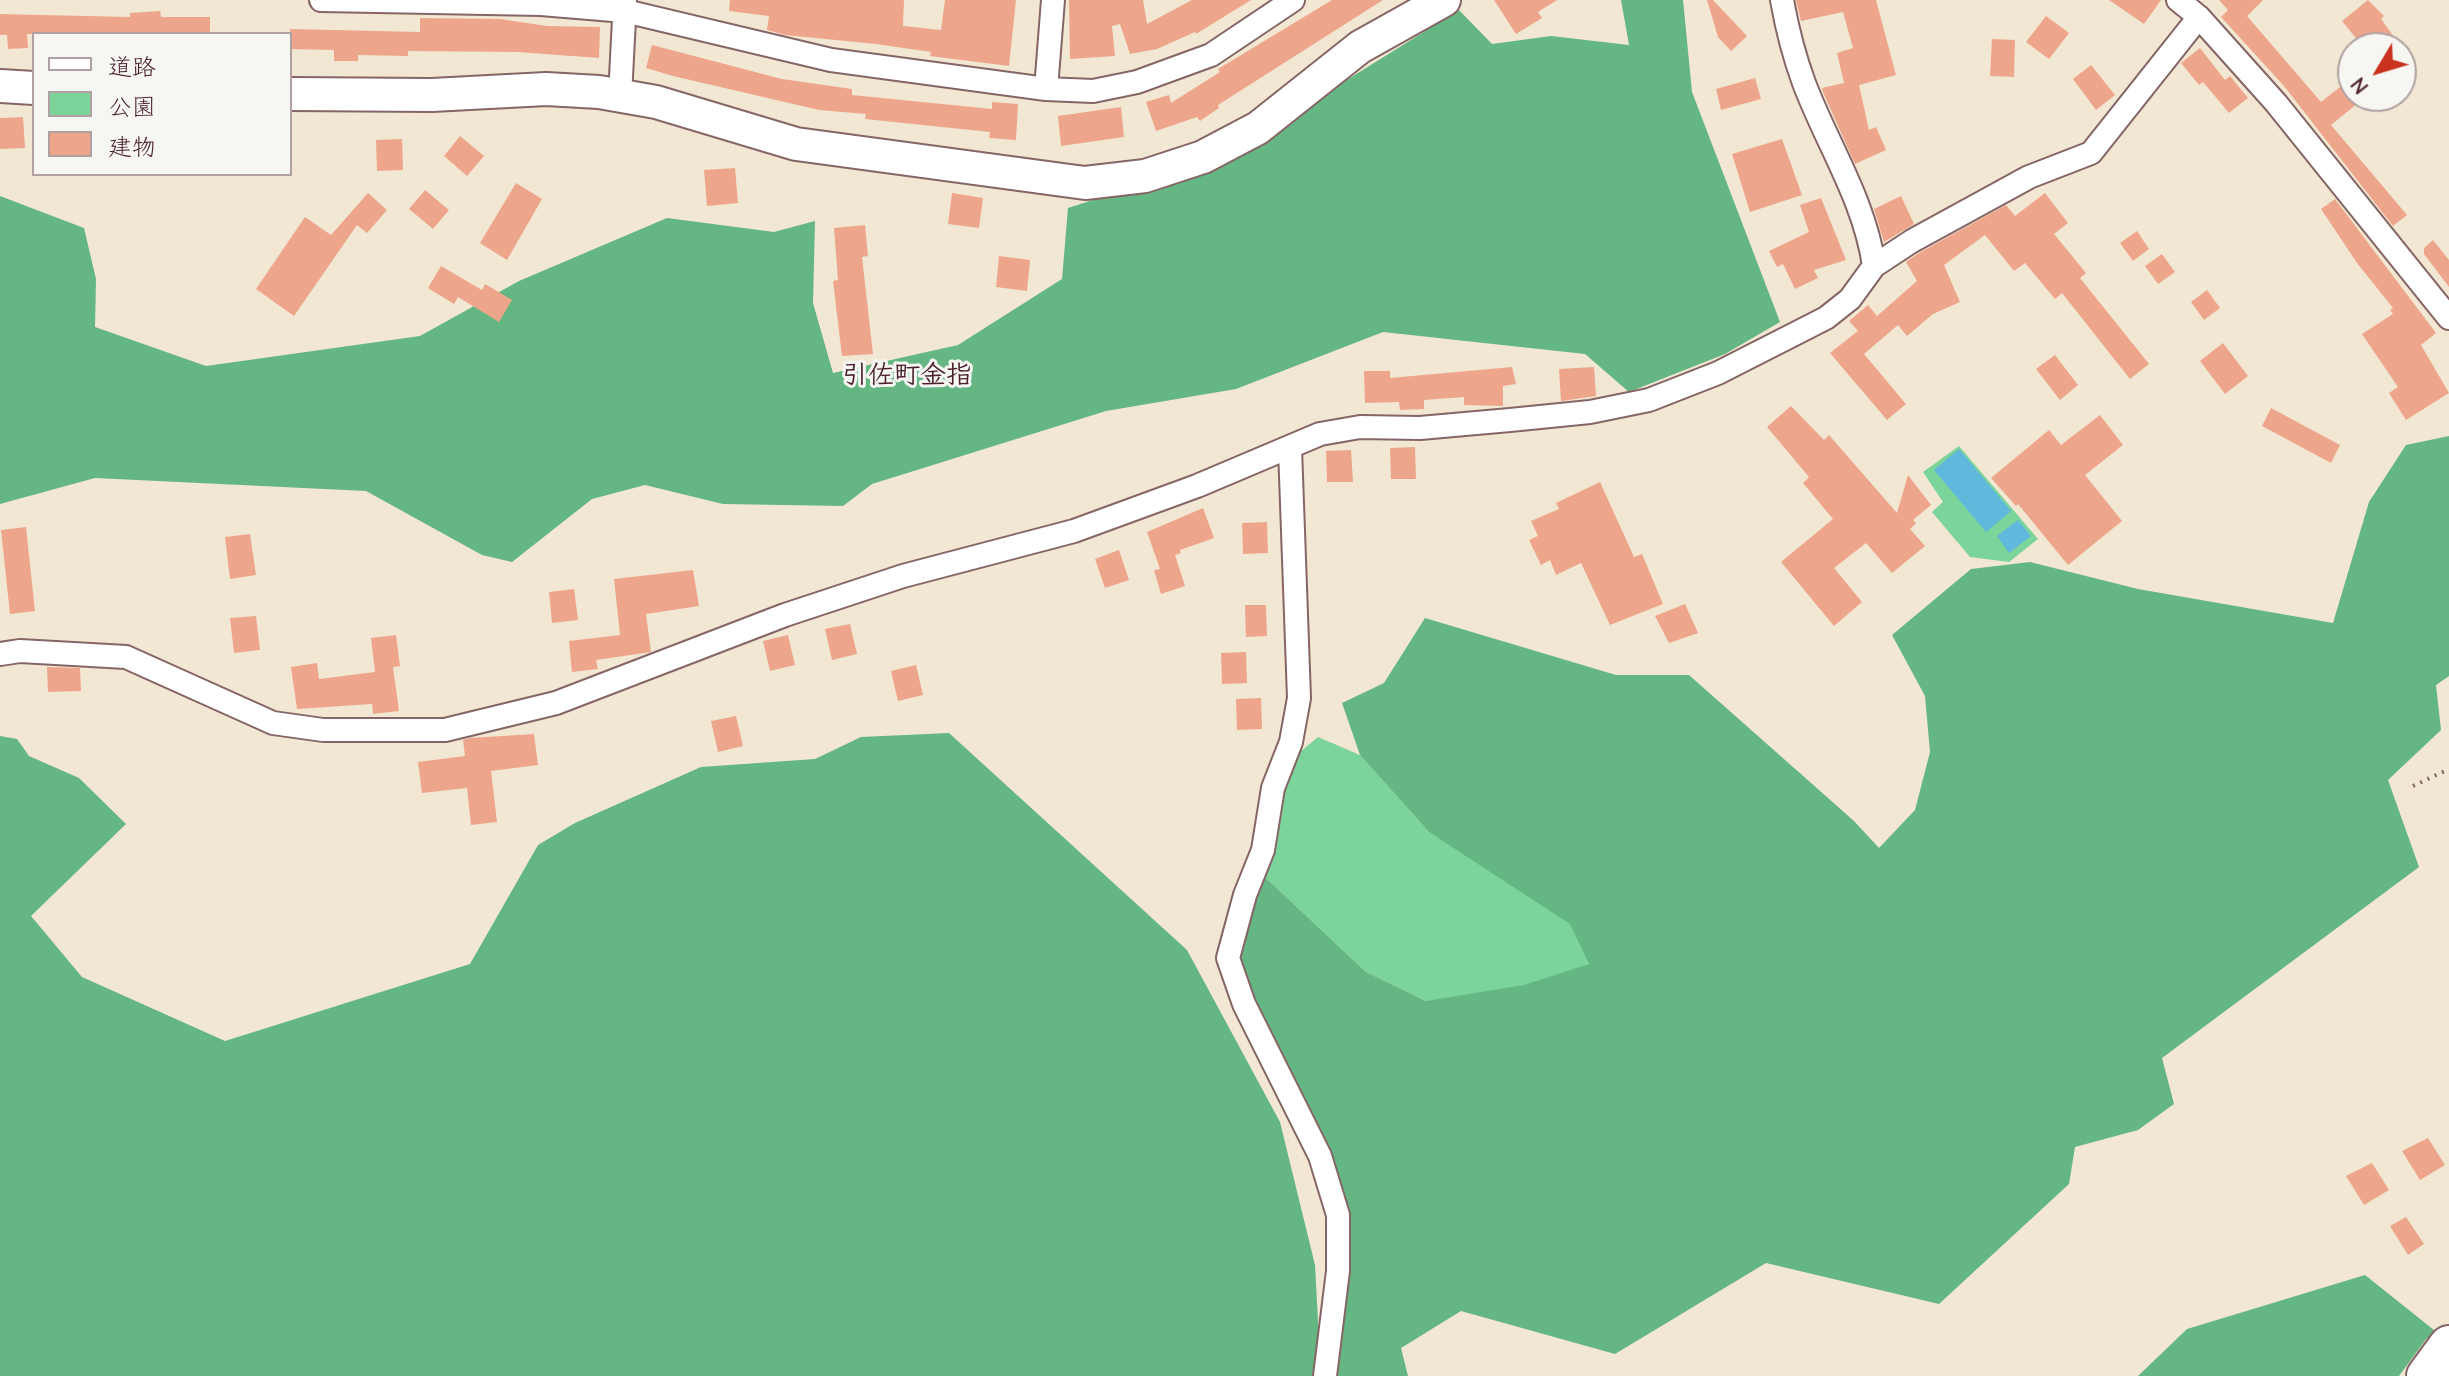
<!DOCTYPE html>
<meta charset="utf-8">
<style>
body{margin:0}
#map{position:relative;width:2449px;height:1376px;overflow:hidden;background:#f2e7d2;font-family:"Comic Neue","Klee One",sans-serif}
canvas{display:block}
.legend{position:absolute;left:32px;top:32px;width:260px;height:144px;box-sizing:border-box;background:#f6f6f2;border:2px solid #b1a0a2;margin:0;padding:10px 14px;list-style:none;font-size:24px;color:#4a1f2b}
.legend li{display:flex;align-items:center;gap:16px;height:40px}
.legend b{width:40px;border:2px solid #b1a0a2}
.north{position:absolute;left:2337px;top:32px;width:80px;height:80px;box-sizing:border-box;background:#f6f6f2;border:2px solid #b1a0a2;border-radius:50%;rotate:232deg;font-size:22px;font-weight:700;line-height:32px;text-align:center;color:#4a1f2b}
.north::after{content:'';display:block;margin:auto;width:28px;height:36px;background:#c8321e;clip-path:polygon(50% 0,100% 100%,50% 72%,0 100%)}
</style>
<div id="map">
<canvas width="2449" height="1376"></canvas>
<ul class="legend">
<li><b style="height:10px;background:#fff"></b>道路</li>
<li><b style="height:22px;background:#7bd49a"></b>公園</li>
<li><b style="height:22px;background:#eda68b"></b>建物</li>
</ul>
<div class="north">N</div>
</div>
<script>
const c = document.querySelector('canvas').getContext('2d');
c.lineJoin = 'round';
function fill(path, color) { c.fillStyle = color; c.fill(path, 'evenodd'); }
function stroke(path, color, width, dash) { c.strokeStyle = color; c.lineWidth = width; c.lineCap = dash ? 'butt' : 'round'; c.setLineDash(dash || []); c.stroke(path); }
function label(font, color, halo, rows, align = 'center') {
  c.font = font + ' "Comic Neue","Klee One",sans-serif'; c.lineWidth = 6; c.setLineDash([]); c.textBaseline = 'middle'; c.strokeStyle = halo; c.fillStyle = color; for (const [text, x, y, turn = 0] of rows) {
    c.save(); c.translate(x, y); c.rotate((+turn || 0) * Math.PI / 180); c.textAlign = isNaN(turn) ? turn : align; if (halo) c.strokeText(text, 0, 0); c.fillText(text, 0, 0); c.restore();
  }
}
const green = new Path2D(`
 M1959,446L2038,539L2009,562L1970,557L1932,512L1943,502L1923,472Z
 M1318,737L1360,755L1429,832L1571,918L1589,964L1526,992L1426,1001L1366,972L1265,877L1289,761Z`);
const forest = new Path2D(`
 M1621,0H1683L1692,92L1780,322L1725,354L1629,392L1585,354L1383,332L1236,389L1106,411L872,484L843,506L723,504L645,485L592,499L512,562L482,555L366,491L95,478L0,504V196L84,228L96,279L95,327L206,366L420,336L519,281L667,218L774,232L815,221L813,303L833,373L958,345L1062,279L1068,208L1220,159L1459,10L1492,44L1551,36L1629,45Z
 M2449,436V676L2436,685L2441,730L2388,780L2419,867L2162,1058L2174,1104L2138,1130L2075,1147L2069,1184L1939,1304L1766,1263L1615,1354L1461,1311L1401,1348L1408,1376H1331V1193L1228,958L1265,877L1366,972L1426,1001L1524,985L1589,964L1570,924L1429,832L1360,755L1342,703L1384,683L1425,618L1616,675H1689L1854,821L1879,848L1915,810L1930,752L1925,696L1892,635L1971,569L2030,562L2138,589L2333,623L2369,502L2406,445Z
 M949,733L1187,950L1280,1122L1315,1265L1321,1376H0V736L17,739L29,756L79,778L126,824L31,916L82,977L225,1041L470,964L538,845L575,823L701,767L815,759L861,737Z
 M2365,1275L2449,1342L2427,1338L2399,1376H2138L2187,1329Z`);
const water = new Path2D(`
 M1959,449L2011,511L1986,532L1934,470Z
 M2018,520L2031,536L2009,553L1997,536Z`);
const building = new Path2D(`
 M730,0H904L903,26L941,30L945,0H1016L1009,66L930,56L931,52L876,44L785,35L767,30L769,16L729,11Z
 M1069,0H1143L1147,24L1192,0H1251L1196,34L1195,32L1157,49L1130,54L1120,24L1112,26L1115,56L1070,59Z
 M1332,0H1383L1218,105L1219,108L1200,121L1197,117L1156,131L1146,102L1169,95L1171,103L1220,72L1218,69Z
 M1494,0H1557L1538,12L1542,18L1516,34Z
 M1707,0H1713L1747,36L1731,51L1718,37Z
 M1796,0H1876L1896,75L1859,85L1869,130L1876,127L1886,150L1855,164L1823,92L1822,88L1844,83L1837,53L1853,48L1843,12L1801,21Z
 M2109,0H2161L2144,24Z
 M2219,0H2263L2247,16L2321,102L2349,80L2353,96L2363,99L2331,125L2407,215L2393,226L2284,86L2221,17L2228,10Z
 M2368,0L2384,16L2381,19L2402,48H2364L2342,21Z
 M160,11L161,17H210V34H27L28,48L8,49L7,35H0V14L130,17V13Z
 M2046,16L2069,33L2049,59L2026,42Z
 M420,18L500,19L547,26L600,27L599,58L518,52L408,51V56L358,55V61H334V50L290,49V29L420,32Z
 M1992,39L2015,40L2014,77L1990,76Z
 M652,45L782,79L852,89V95L992,109V102L1018,104L1016,140L989,138L990,132L865,119L866,114L819,110L673,76L646,68Z
 M2200,48L2225,80L2230,76L2248,98L2229,113L2203,82L2199,85L2181,63Z
 M2091,65L2115,95L2096,110L2073,79Z
 M1755,78L1761,99L1721,110L1716,89Z
 M1121,107L1124,137L1061,146L1058,116Z
 M23,117L25,148L0,149V118Z
 M460,136L484,156L467,176L444,156Z
 M402,139L403,170L377,171L376,140Z
 M1782,139L1802,195L1750,212L1732,154Z
 M735,168L738,203L707,206L704,170Z
 M516,183L542,199L507,260L480,243Z
 M425,190L449,210L433,229L409,209Z
 M368,193L387,210L367,233L357,225L294,316L256,289L305,217L331,235Z
 M952,193L983,198L979,228L948,224Z
 M2045,193L2068,223L2054,234L2086,273L2080,278L2149,364L2130,379L2062,293L2055,299L2025,263L2014,271L1985,235L1944,265L1960,302L1933,314L1907,336L1898,325L1864,354L1906,404L1887,420L1830,353L1858,331L1849,321L1868,305L1877,316L1917,281L1906,262L1919,253L2006,205L2015,216Z
 M1901,196L1914,224L1884,242L1874,209Z
 M1821,198L1846,260L1814,270L1818,278L1795,289L1783,264L1777,267L1769,251L1809,232L1800,205Z
 M2335,199L2436,333L2421,345L2449,393L2406,420L2389,393L2398,387L2362,334L2393,314L2390,310L2393,308L2357,263L2321,209Z
 M865,225L868,256L862,257L873,354L842,356L833,281L838,280L834,228Z
 M2137,231L2149,249L2133,261L2120,243Z
 M2433,240L2449,260V287L2424,254V248Z
 M2162,254L2175,272L2158,284L2145,266Z
 M999,256L1030,260L1027,291L996,287Z
 M441,266L482,290L485,284L512,300L499,322L458,297L454,304L428,288Z
 M2207,290L2220,308L2204,320L2191,302Z
 M2223,343L2248,376L2225,394L2200,361Z
 M2055,355L2078,385L2060,400L2036,369Z
 M1512,367L1516,384L1503,386V406L1464,405V397L1424,400V409L1400,410L1399,402L1365,403L1364,371H1390V378Z
 M1594,367L1596,396L1561,401L1559,369Z
 M1791,406L1824,440L1829,435L1897,513L1908,475L1931,505L1913,520L1916,523L1910,529L1925,546L1892,573L1866,543L1834,568L1862,602L1834,626L1781,562L1833,519L1803,483L1809,477L1767,427Z
 M2271,408L2340,445L2331,463L2262,426Z
 M2100,415L2123,445L2085,475L2122,521L2068,565L2018,504L2016,506L1991,478L2049,430L2061,445Z
 M1415,447L1416,479H1391L1390,448Z
 M1351,450L1353,482H1327L1326,451Z
 M1600,482L1634,557L1642,554L1663,604L1610,625L1581,563L1556,575L1550,560L1541,565L1529,540L1538,536L1531,521L1559,509L1556,503Z
 M1203,508L1214,538L1180,550L1181,553L1175,555L1185,586L1161,594L1154,570L1160,569L1147,532Z
 M1267,522L1268,553L1243,554L1242,523Z
 M26,527L35,611L10,614L1,530Z
 M250,534L256,575L230,579L225,537Z
 M1119,550L1129,580L1105,588L1095,559Z
 M693,570L699,606L646,614L651,652L596,660L598,669L572,672L569,641L620,635L614,579Z
 M574,589L578,620L552,623L549,592Z
 M1685,604L1698,633L1669,643L1655,616Z
 M1245,605H1266L1267,636L1246,637Z
 M256,616L260,650L234,653L230,618Z
 M850,624L857,654L832,660L825,629Z
 M396,635L400,666L393,667L399,711L373,714L372,704L297,709L291,667L317,663L319,679L375,672L371,638Z
 M788,635L795,665L770,671L763,641Z
 M1246,652L1247,683L1222,684L1221,653Z
 M916,665L923,695L898,701L891,671Z
 M47,667L80,668L81,691L48,692Z
 M1261,698L1262,729L1237,730L1236,699Z
 M736,716L743,746L718,752L711,721Z
 M534,734L538,765L491,771L497,822L471,825L467,788L422,793L418,762L465,756L463,740L470,738Z
 M2428,1138L2445,1165L2420,1180L2402,1151Z
 M2372,1163L2389,1190L2364,1205L2346,1176Z
 M2406,1217L2424,1244L2408,1255L2390,1226Z`);
const path = new Path2D(`
 M2413,786L2449,769`);
const street = new Path2D(`
 M321,0L541,4L625,11L831,60L1046,89L1093,91L1137,82L1211,55L1293,0
 M2178,0L2199,17L2276,103L2449,318
 M1046,89L1053,0
 M620,96L625,0
 M1874,266L1912,241L2029,177L2091,153L2199,17
 M1290,448L1299,698L1291,742L1273,788L1263,850L1245,895L1228,958L1244,1004L1320,1156L1338,1215V1271L1325,1376
 M0,654L20,651L126,657L273,723L323,730H445L556,703L785,615L903,576L1074,531L1197,486L1320,434L1360,427L1420,428L1510,420L1590,412L1649,400L1718,373L1826,318L1850,299L1874,266C1865,201 1827,144 1804,83C1794,56 1787,28 1782,0`);
const secondary = new Path2D(`
 M0,86L34,88
 M290,94L432,95L546,89L599,92L656,102L796,144L1085,183L1145,176L1203,157L1258,128L1360,47L1444,0`);
const highway = new Path2D(`
 M2427,1376L2449,1346`);
const neighbourhoodNames = [
 ["引佐町金指",907,376]
];
fill(green, '#7bd49a');
fill(forest, '#64b682');
fill(water, '#60b9dd');
fill(building, '#eda68b');
stroke(street, '#856565', 26);
stroke(secondary, '#856565', 36);
stroke(highway, '#856565', 44);
stroke(path, '#856565', 4, [2, 6]);
stroke(street, '#fff', 22);
stroke(secondary, '#fff', 32);
stroke(highway, '#fff', 40);
label('bold 26px', '#4a1f2b', '#f6f6f2', neighbourhoodNames);
</script>
